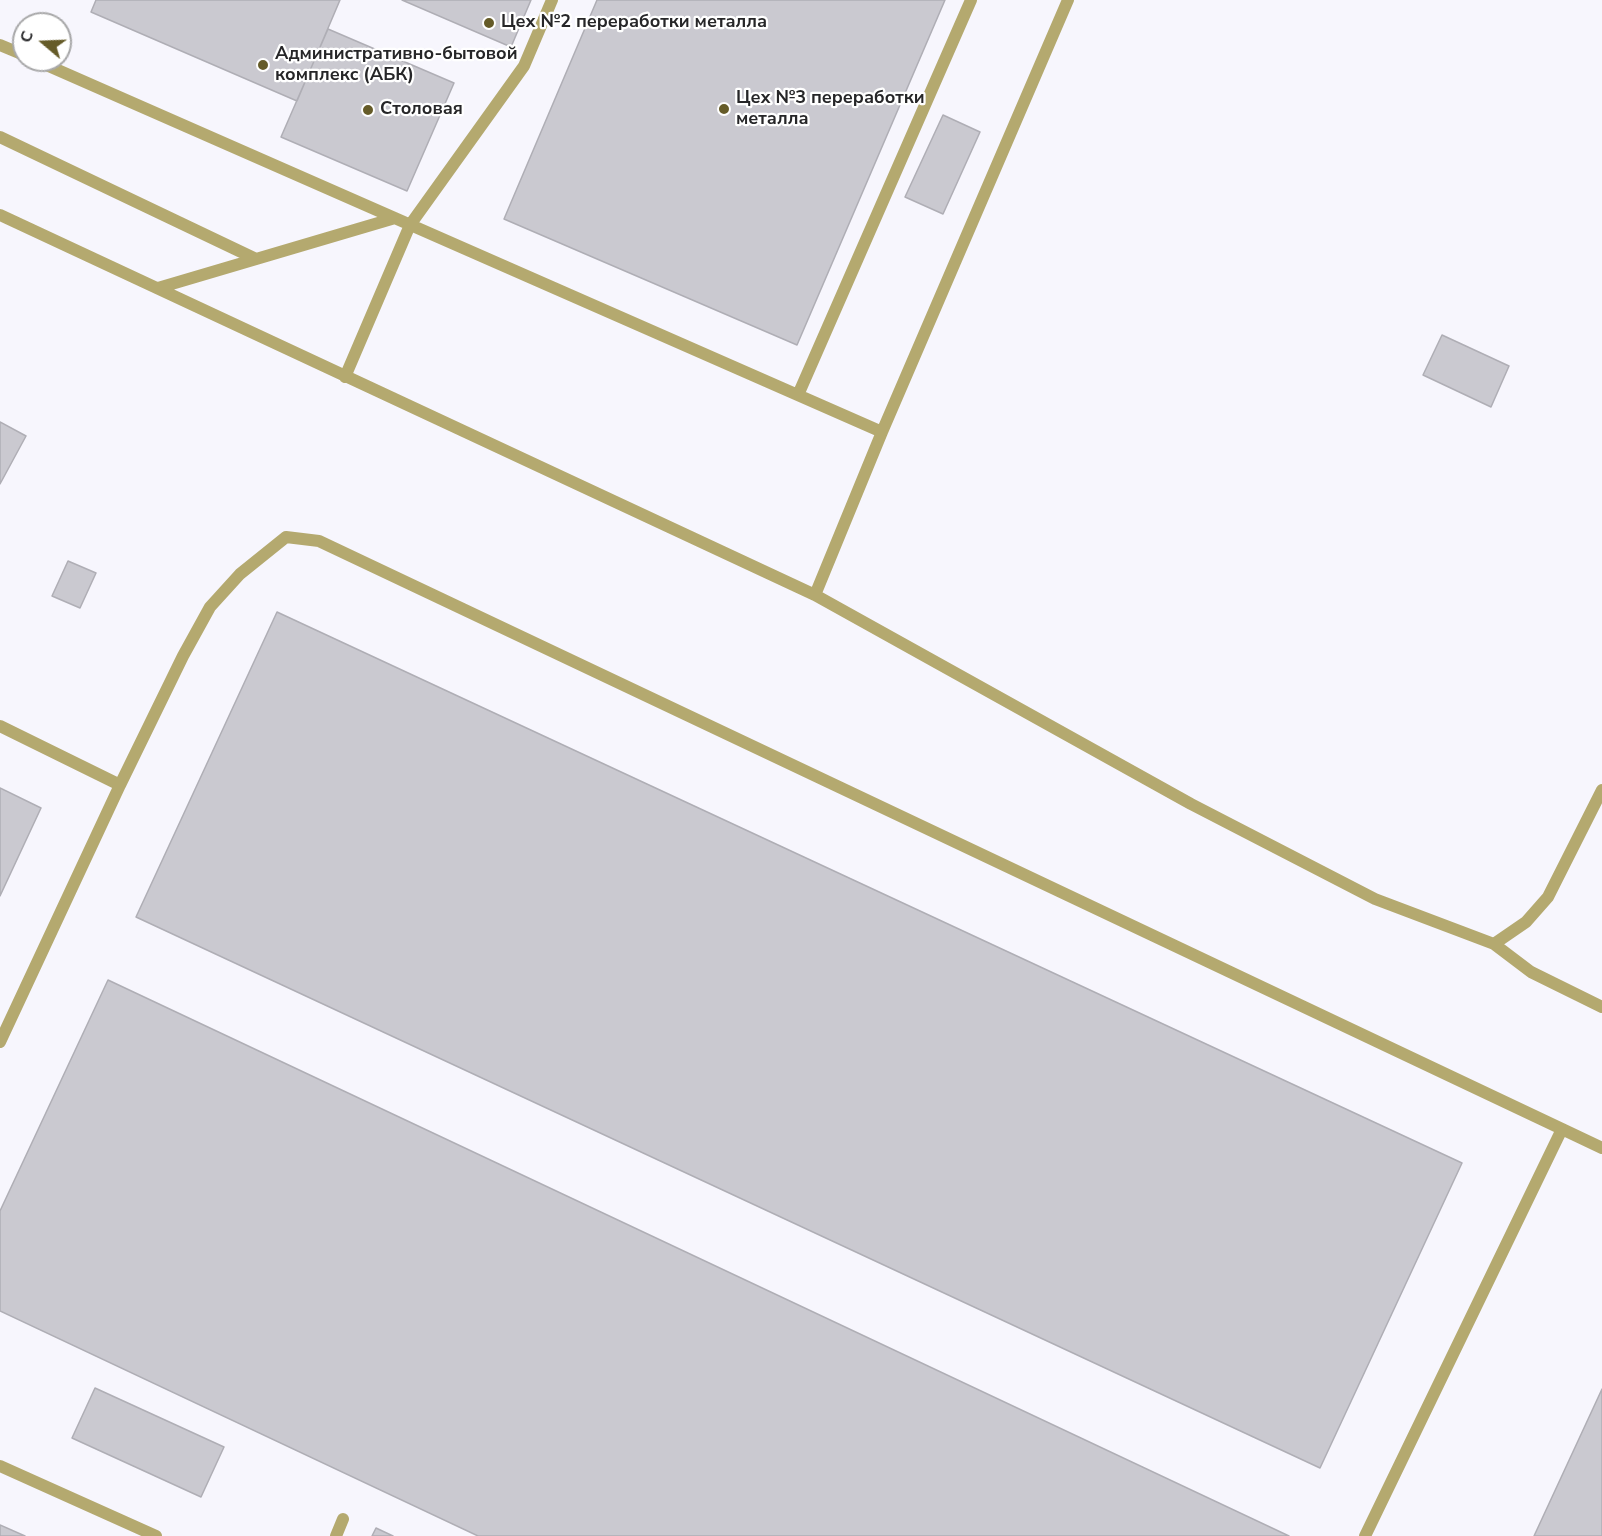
<!DOCTYPE html>
<meta charset="utf-8">
<style>
body{margin:0}
#map{position:relative;width:1602px;height:1536px;overflow:hidden;background:#f7f6fd;font-family:"Nunito Sans",sans-serif}
canvas{display:block}
.north{position:absolute;left:12px;top:12px;width:60px;height:60px;box-sizing:border-box;background:#fff;border:2px solid #a8a8a9;border-radius:50%;rotate:289deg;font-size:16px;font-weight:700;line-height:24px;text-align:center;color:#262628}
.north::after{content:'';display:block;margin:auto;width:21px;height:27px;background:#655b28;clip-path:polygon(50% 0,100% 100%,50% 72%,0 100%)}
</style>
<div id="map">
<canvas width="1602" height="1536"></canvas>
<div class="north">С</div>
</div>
<script>
const c = document.querySelector('canvas').getContext('2d');
c.lineJoin = 'round';
function fill(path, color) { c.fillStyle = color; c.fill(path, 'evenodd'); }
function stroke(path, color, width, dash) { c.strokeStyle = color; c.lineWidth = width; c.lineCap = dash ? 'butt' : 'round'; c.setLineDash(dash || []); c.stroke(path); }
function label(font, color, halo, rows, align = 'center') {
  c.font = font + ' "Nunito Sans",sans-serif'; c.lineWidth = 4.5; c.setLineDash([]); c.textBaseline = 'middle'; c.strokeStyle = halo; c.fillStyle = color; for (const [text, x, y, turn = 0] of rows) {
    c.save(); c.translate(x, y); c.rotate((+turn || 0) * Math.PI / 180); c.textAlign = isNaN(turn) ? turn : align; if (halo) c.strokeText(text, 0, 0); c.fillText(text, 0, 0); c.restore();
  }
}
const building = new Path2D(`
 M96,0H340L297,101L91,12Z
 M402,0H531L511,47Z
 M597,0H945L797,345L504,219Z
 M328,29L454,83L407,191L281,137Z
 M943,115L980,132L943,214L905,197Z
 M1442,335L1509,366L1491,407L1423,375Z
 M0,422L26,436L0,484Z
 M68,561L96,573L80,608L52,596Z
 M277,612L1462,1163L1320,1468L136,917Z
 M0,788L41,808L0,896Z
 M108,980L1289,1536H478L0,1311V1211Z
 M95,1388L224,1447L201,1497L72,1438Z
 M1602,1389V1536H1534Z
 M0,1525L25,1536H0Z
 M376,1528L393,1536H372Z`);
const lane = new Path2D(`
 M0,45L24,55
 M35,60L882,432
 M0,137L256,259
 M0,215L815,595L882,432L1068,0
 M158,288L395,218
 M345,377L410,225L524,66L552,0
 M798,395L971,0
 M815,595L1191,804L1375,899L1494,944L1526,922L1548,897L1602,790
 M0,726L120,785L0,1042
 M120,785L183,656L210,607L240,574L286,537L319,541L1562,1129L1365,1536
 M1494,944L1531,972L1602,1007
 M1562,1129L1602,1148
 M0,1466L156,1536
 M336,1536L343,1519`);
const markers = [
 [489,23,6,"#655b28"],
 [263,65,6,"#655b28"],
 [724,109,6,"#655b28"],
 [368,110,6,"#655b28"]
];
const poiNames = [
 ["Цех №2 переработки металла",501,23],
 ["Административно-бытовой",275,55],
 ["комплекс (АБК)",275,76],
 ["Цех №3 переработки",736,99],
 ["металла",736,120],
 ["Столовая",380,110]
];
fill(building, '#cac9d0');
stroke(building, '#afaeb5', 1.5);
stroke(lane, '#b4a96f', 12);
for (const [x, y, r, color] of markers) { const dot = new Path2D(); dot.arc(x, y, r, 0, 2 * Math.PI); c.fillStyle = color; c.fill(dot); stroke(dot, '#fff', 2); }
label('bold 18px', '#262628', '#fff', poiNames, 'left');
</script>
